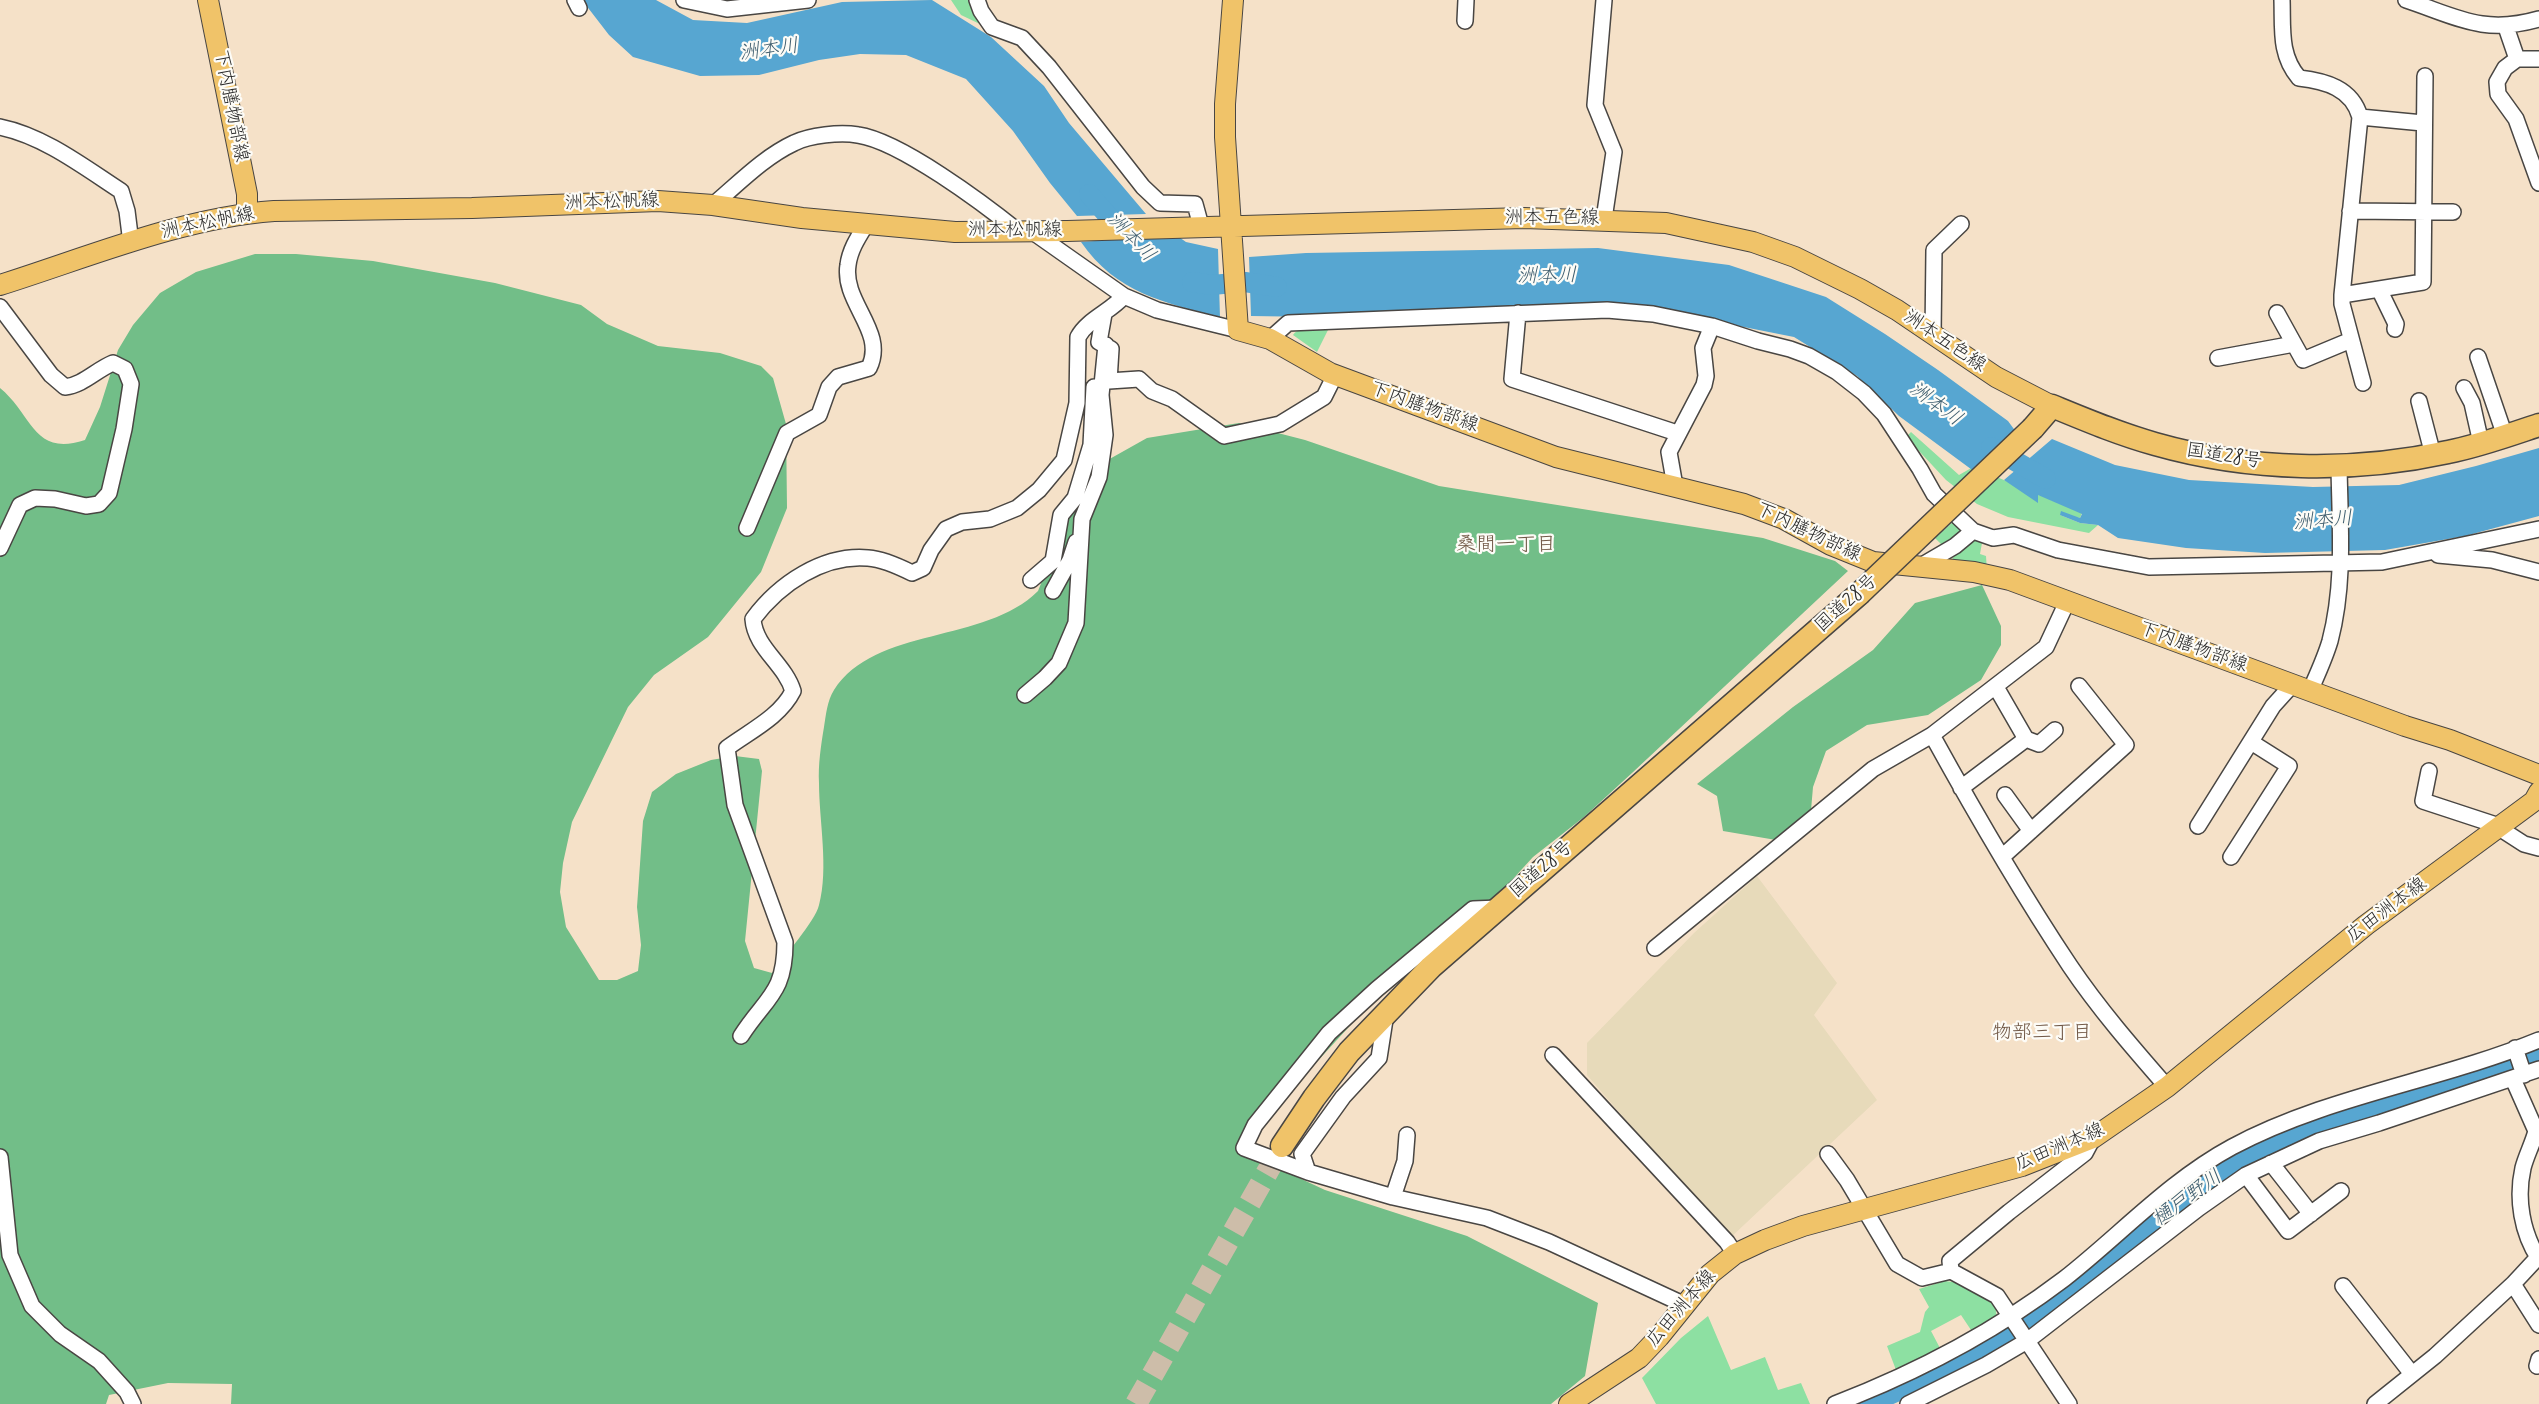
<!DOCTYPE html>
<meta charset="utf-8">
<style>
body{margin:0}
canvas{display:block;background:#f5e1c8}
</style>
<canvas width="2539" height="1404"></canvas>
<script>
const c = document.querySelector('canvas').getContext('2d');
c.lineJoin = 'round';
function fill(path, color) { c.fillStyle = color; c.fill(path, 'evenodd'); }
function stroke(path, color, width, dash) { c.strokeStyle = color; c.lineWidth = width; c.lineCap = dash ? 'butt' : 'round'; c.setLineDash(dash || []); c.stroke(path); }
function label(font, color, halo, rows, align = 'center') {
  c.font = font + ' Mynerve,"Klee One",sans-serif'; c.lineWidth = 4.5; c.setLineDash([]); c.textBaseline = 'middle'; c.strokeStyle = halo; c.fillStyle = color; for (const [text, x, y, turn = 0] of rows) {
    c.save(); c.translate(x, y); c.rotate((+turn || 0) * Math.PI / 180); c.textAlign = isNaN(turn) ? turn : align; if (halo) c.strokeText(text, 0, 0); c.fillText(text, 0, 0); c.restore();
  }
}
const built = new Path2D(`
 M1757,876L1837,983L1814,1015L1877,1100L1729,1239L1587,1075V1043L1694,933Z`);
const green = new Path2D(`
 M951,0H971L984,26L961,15Z
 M1329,328L1317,352L1293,335C1300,325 1318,328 1329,328Z
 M1911,432L1959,475L1973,467L2082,513L2080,518L2060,515L2080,523L2098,525L2089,533L2008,517L1977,504L1946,480L1906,437Z
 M1963,513L1975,522L1947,550L1935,538Z
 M1972,535L1982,543L1980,554L1986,556L1987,571L1951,562L1955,553Z
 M1945,1281L1960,1283L1995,1302L1997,1320L1973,1333L1961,1315L1931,1331L1941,1350L1896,1370L1887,1346L1920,1332L1925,1312L1929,1307L1919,1289Z
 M1708,1316L1731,1370L1765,1357L1778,1390L1801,1383L1810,1404H1656L1642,1378L1681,1338Z`);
const forest = new Path2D(`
 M255,254H296L373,261L495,283L581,305L607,324L658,346L720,353L761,366L773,378L786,424L787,508L761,572L708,637L654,675L628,707L572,822L563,863L560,892L566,927L599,980H617L638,971L641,945L637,907L643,821L652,792L676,774L711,760L735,756L759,759L762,771L745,941L754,968L772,973C783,957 815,922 819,905C829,868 819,821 819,783C818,765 821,745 824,727C826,715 827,701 834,690C875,626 985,644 1038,591L1082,482L1106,461L1147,438L1239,423L1305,440L1439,486L1763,538L1835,561L1848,571L1632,773L1584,817L1533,857L1512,880L1500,901L1472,928L1379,994L1237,1149L1325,1190L1467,1236L1598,1303L1585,1376L1551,1404H231L232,1384L168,1383L109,1395L106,1404H0V388C33,415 33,457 85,440L100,407L118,350L133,325L160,293L196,272Z
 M1982,585L2001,626V645L1981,680L1928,715L1867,725L1826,751L1813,787L1810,822L1782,841L1723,831L1717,796L1697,784L1793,707L1873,650L1915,603Z`);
const water = new Path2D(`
 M582,0H656L693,20L747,23L842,2L932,0L991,37L1044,86L1069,123L1146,214L1077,216L1050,183L1013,131L966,79L906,55L860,54L819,60L759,75L700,76L633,57L609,35Z
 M1176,235L1186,242L1218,249L1220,318C1164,302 1116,293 1081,242Z
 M1598,248L1729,265L1826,297L1885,334L1938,370L2008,421L2019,436L1979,475L1899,416L1857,376L1794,337L1643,307L1382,318L1251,316L1249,257L1306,253Z
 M2052,439L2115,465L2189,480L2313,487L2399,485L2476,466L2539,448V516L2465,536L2385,550L2265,553L2186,548L2118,538L2098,525L2080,523L2060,515L2061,511L2080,518L2082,514L2038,495V503L2004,480Z`);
const river = new Path2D(`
 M1089,194L1129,240
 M1192,282L1212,285L1245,282L1277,287
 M1991,447L2046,479
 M1868,1404L1940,1373L2038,1316L2079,1286L2160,1217L2223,1173L2275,1145L2327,1121L2473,1080L2539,1056`);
const highwayTunnel = new Path2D(`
 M1136,1404L1282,1146`);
const minor = new Path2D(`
 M575,0L579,8
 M684,0L727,9L808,0
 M977,0L981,11L992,27L1022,38L1049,67L1143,187L1160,203L1195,204L1201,226
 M1604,0L1595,105L1614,152L1604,219
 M2282,0C2283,28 2279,55 2299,78C2325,81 2352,88 2360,117L2342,295L2423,282L2425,76
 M2406,0C2457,17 2483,35 2539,19
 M1465,21L1466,0
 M2506,27L2517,59
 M2539,59H2517L2505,68L2497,82L2498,94L2516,119L2539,183
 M2360,117L2423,123
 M0,127C44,136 84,167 121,191L127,211L131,243
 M713,205C739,183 764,157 794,143C810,135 840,132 858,135C900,141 984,204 1019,232
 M2350,211L2453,212
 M1033,232L1124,296L1157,310L1238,330
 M2379,289L2396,324L2395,329
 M2342,295V304L2363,383
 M0,307L51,375L65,387C83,385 96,370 113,363L125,369L131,384L124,429L109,493L99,504L86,506L55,499L35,498L20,505L0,548
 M1518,313L1512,379L1677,433
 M2277,313L2303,360L2351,340
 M1104,314L1099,342L1111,349L1109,381L1139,379L1152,391L1172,399L1224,436L1280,424L1324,397L1335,375
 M1933,335L1934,250L1961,224
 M1270,339L1288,323L1607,310L1653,314L1712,326L1758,341L1790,349L1809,356L1837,372L1864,393L1884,414L1920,469L1934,494L1973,531L1993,538L2014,535L2058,550L2149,567L2382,562L2539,529
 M2478,357L2505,436
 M2218,358L2294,344
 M2464,388L2472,403L2481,443
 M2419,401L2433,455
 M1675,486L1669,452L1704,385L1706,376L1703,348L1712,326
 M747,528L787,433L819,415L829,387L838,377L869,368C887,331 842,303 848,265C850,249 859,236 867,223
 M2438,555L2492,560L2539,572
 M1919,567L1955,546L1973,531
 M1031,580L1053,561L1061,515L1075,498L1091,445L1094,387
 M1053,591L1070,560L1076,542
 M1996,687L2026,739
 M2310,691C2317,675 2325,658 2330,641C2345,584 2340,525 2339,467
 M1025,695L1045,678L1059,663L1076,623L1082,519L1099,477L1105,435L1101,395L1106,345
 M1932,735C1975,813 2020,891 2070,966C2099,1009 2133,1048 2167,1087
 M2429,771L2423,801L2493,824L2524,844L2539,848
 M1961,788L2026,739L2039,744L2055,730
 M2005,795L2031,831
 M2198,826L2273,706L2292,685
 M2002,857L2126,745L2079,686
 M2231,857L2289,766L2251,742
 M1499,908L1473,909L1377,989L1329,1033L1255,1125L1244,1148L1308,1172L1393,1197L1487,1218L1549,1242L1685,1305
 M1655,948L1873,769L1932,735L2046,647L2067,602
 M741,1036C766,997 785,994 785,942L735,805L727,748C750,731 780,717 793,691C785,664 755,648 753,619C779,584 823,554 868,558C882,559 900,567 912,573L923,568L931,550L946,529L962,522L990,519L1017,508L1039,490L1064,460L1077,403L1078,337C1088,319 1110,312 1124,296
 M2515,1048L2524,1075
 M1553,1055L1727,1242L1735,1254
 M2513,1079L2536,1131C2533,1143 2526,1156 2523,1168C2516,1199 2522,1233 2539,1259
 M1828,1154L1847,1180L1897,1264L1922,1278L1951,1271L1997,1296L2069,1404
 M0,1157L10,1255L32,1306L60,1334L99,1361L127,1392L133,1404
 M2271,1163L2311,1214
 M1308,1172L1302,1154L1343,1097L1379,1058L1386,1013
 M2246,1175L2288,1231L2341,1191
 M1393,1197L1405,1161L1407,1135
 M1951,1271L1950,1261L2009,1212L2085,1153L2093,1138
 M2513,1284L2539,1325
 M2343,1286L2412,1374
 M2537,1366L2539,1359
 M1835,1404C1918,1372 1993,1333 2064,1279C2119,1236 2169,1181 2232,1147C2327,1096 2439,1081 2539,1040
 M1908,1404L1986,1365L2027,1341L2199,1208L2246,1175L2319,1141L2379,1123L2539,1069
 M2375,1404L2435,1356L2513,1284L2539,1256`);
const major = new Path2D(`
 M208,0L247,194V213
 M1233,0L1225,104V137L1238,330L1270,339L1330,373L1556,457L1744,504L1784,519L1831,545L1873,562L1974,572L2010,580L2405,726L2450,740L2539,775
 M0,285C89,257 181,218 274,211L472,208L658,201L713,205L802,218L955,232L1067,231L1524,218L1666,223L1753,242L1795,257L1860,289L1897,310L1996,377L2052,406
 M1569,1404L1639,1358L1659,1337L1710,1274L1735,1254L1765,1240L1803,1226L2022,1166L2093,1138L2167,1087L2366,925L2534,801L2539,792`);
const highway = new Path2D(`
 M2033,428L2052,406C2086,420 2119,434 2155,444C2250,471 2352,473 2448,452C2479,446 2509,435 2539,425
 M1282,1146L1314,1098L1349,1052L1431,967L1859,594`);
const highwayBridge = new Path2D(`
 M1859,594L2033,428`);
const streetNames = [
 ["下内膳物部線",230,106,79],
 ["洲本松帆線",612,203,-2],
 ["洲本五色線",1552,219],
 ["洲本松帆線",208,224,-12],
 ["洲本松帆線",1015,231],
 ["洲本五色線",1944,342,34],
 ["下内膳物部線",1424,408,20],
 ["国道28号",2224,457,9],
 ["下内膳物部線",1808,533,25],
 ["国道28号",1847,604,-42],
 ["下内膳物部線",2193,648,20],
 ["国道28号",1542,870,-41],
 ["広田洲本線",2387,911,-37],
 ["広田洲本線",2060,1148,-23],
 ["広田洲本線",1682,1309,-49]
];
const waterNames = [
 ["洲本川",769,51,-8],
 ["洲本川",1130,238,46],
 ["洲本川",1547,277,-1],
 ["洲本川",1935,405,36],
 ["洲本川",2323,522,-5],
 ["樋戸野川",2188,1199,-36]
];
const neighbourhoodNames = [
 ["桑間一丁目",1506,546],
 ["物部三丁目",2042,1034]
];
fill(built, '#e7daba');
fill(green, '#8de0a2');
fill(forest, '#72be88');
fill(water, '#57a6d1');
stroke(river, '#57a6d1', 20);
stroke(highwayTunnel, '#cdbda9', 22, [22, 11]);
stroke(minor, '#494643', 18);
stroke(major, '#494643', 22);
stroke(highway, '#494643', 25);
stroke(minor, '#fff', 15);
stroke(major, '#f0c369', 20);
stroke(highway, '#f0c369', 22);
stroke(highwayBridge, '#494643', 25, []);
stroke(highwayBridge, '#f0c369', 22);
label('19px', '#2b2b2b', '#fdfcf7', streetNames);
label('italic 20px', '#3d5c6d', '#fdfcf7', waterNames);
label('20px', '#715846', '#fdfcf7', neighbourhoodNames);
</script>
